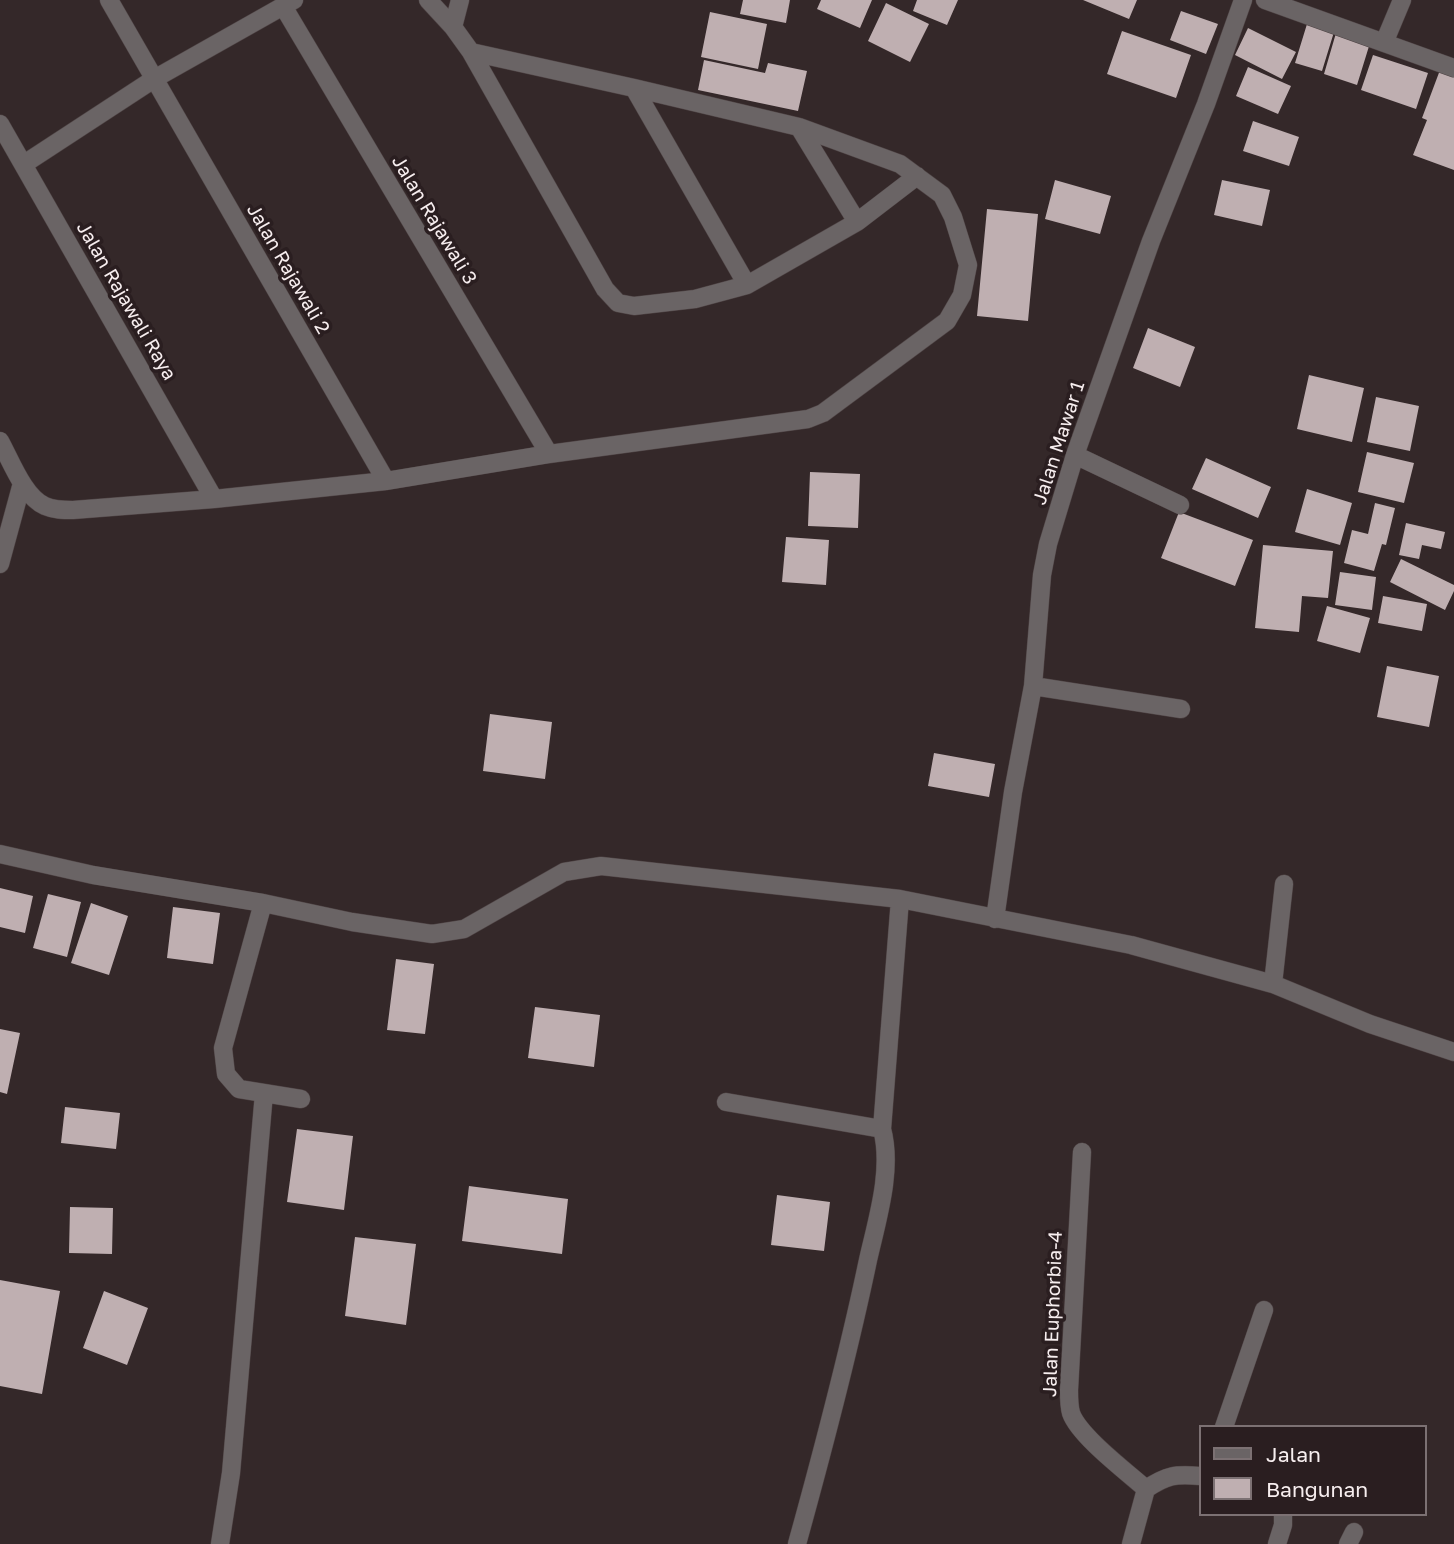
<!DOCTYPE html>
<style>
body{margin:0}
#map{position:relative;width:1454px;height:1544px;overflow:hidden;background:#342829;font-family:"Golos Text",sans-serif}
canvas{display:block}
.legend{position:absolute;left:1199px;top:1425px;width:228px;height:91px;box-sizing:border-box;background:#2a1e20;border:2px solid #7c7173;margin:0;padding:9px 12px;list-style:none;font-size:21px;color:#f7eeef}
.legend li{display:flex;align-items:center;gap:14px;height:35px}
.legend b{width:35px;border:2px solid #7c7173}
</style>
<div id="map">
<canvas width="1454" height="1544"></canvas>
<ul class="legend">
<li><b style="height:9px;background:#6a6465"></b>Jalan</li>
<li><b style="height:19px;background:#bfafb1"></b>Bangunan</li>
</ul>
</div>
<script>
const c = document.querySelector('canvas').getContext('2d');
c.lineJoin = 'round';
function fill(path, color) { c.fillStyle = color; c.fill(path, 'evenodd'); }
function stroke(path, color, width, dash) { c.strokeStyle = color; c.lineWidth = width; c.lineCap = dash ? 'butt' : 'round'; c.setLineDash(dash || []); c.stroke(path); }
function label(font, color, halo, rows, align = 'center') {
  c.font = font + ' "Golos Text",sans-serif'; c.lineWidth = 7; c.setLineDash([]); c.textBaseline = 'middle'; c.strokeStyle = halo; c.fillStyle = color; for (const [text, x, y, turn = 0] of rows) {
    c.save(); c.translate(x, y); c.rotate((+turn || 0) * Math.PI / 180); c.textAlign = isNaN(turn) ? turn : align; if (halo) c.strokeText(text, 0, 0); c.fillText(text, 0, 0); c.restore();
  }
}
const building = new Path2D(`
 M743,0H790L786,23L740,14Z
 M821,0H872L860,28L817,9Z
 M917,0H958L947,25L913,11Z
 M1083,0H1137L1129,19Z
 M886,3L929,24L910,62L868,41Z
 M1181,11L1218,24L1206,54L1170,40Z
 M710,12L767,24L758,69L701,57Z
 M1307,24L1334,32L1322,71L1295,63Z
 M1248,28L1296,52L1282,79L1235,55Z
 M1122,31L1191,55L1176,98L1107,74Z
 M1336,33L1370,43L1357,85L1324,74Z
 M1373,55L1428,73L1416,109L1361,90Z
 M704,60L765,73L768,63L807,71L798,111L698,90Z
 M1248,67L1291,86L1278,114L1236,96Z
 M1440,70L1454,75V170L1413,155L1427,120L1422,118Z
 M1253,121L1299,137L1289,166L1243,151Z
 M1055,180L1111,196L1100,234L1045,219Z
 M1222,180L1270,190L1262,226L1214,215Z
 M987,209L1038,214L1028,321L977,316Z
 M1148,328L1195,347L1180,387L1133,368Z
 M1309,375L1364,388L1352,442L1297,429Z
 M1376,397L1419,406L1410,451L1367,442Z
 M1367,452L1414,463L1404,503L1358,492Z
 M1206,458L1271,487L1258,518L1192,489Z
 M810,472L860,474L858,528L808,526Z
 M1307,489L1352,503L1340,545L1295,532Z
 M1375,503L1395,508L1386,545L1382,544L1374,571L1344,563L1352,530L1368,534Z
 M1179,512L1253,540L1235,586L1161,558Z
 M1406,523L1445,532L1441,549L1422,545L1419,559L1399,555Z
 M786,537L829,540L826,585L782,582Z
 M1263,545L1333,551L1328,598L1302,596L1299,632L1255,628Z
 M1401,559L1454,585V591L1445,610L1390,582Z
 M1340,572L1376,577L1372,610L1335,605Z
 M1383,596L1427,604L1422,631L1378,623Z
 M1327,606L1370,618L1360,653L1317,641Z
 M1387,666L1439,676L1429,727L1377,717Z
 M490,714L552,722L545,779L483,771Z
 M934,753L995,764L989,797L928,786Z
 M0,888L33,896L25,933L0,927Z
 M48,894L81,902L67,957L33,948Z
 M91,903L128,916L109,975L71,963Z
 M173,907L220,913L213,964L167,958Z
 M396,959L434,964L425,1034L387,1030Z
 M535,1007L600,1015L594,1067L528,1058Z
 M0,1029L20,1033L7,1094L0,1092Z
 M65,1107L120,1113L116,1149L61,1143Z
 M297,1129L353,1136L344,1210L287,1202Z
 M469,1186L568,1199L562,1254L462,1241Z
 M777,1195L830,1202L824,1251L771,1245Z
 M70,1207L113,1208L112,1254L69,1253Z
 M355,1237L416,1244L406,1325L345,1316Z
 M0,1280L60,1291L42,1394L0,1386Z
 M104,1291L148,1308L127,1365L83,1348Z`);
const minor = new Path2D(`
 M109,0L386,481
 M428,0L453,27L471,52L605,289L618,303L634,306L695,299L747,285L857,222L917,176
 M1265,0L1454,68
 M283,6L549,454
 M453,27L460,0
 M1384,43L1402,0
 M634,88L747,285
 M0,124L214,499
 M799,127L857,222
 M24,164L154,79L294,0
 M0,441C11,461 24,497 45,506C54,510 63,510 73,510L214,499L386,481L549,454L808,419L823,413L947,321L962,295L968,265L953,217L942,195L900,164L799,127L634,88L471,52
 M1075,455L1180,505
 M0,564L22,483
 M1033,686L1181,709
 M0,854L93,875L263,903L352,922L432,934L464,929L564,872L601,866L900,899L1131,945L1273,984L1370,1024L1454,1052
 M263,903L223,1048L226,1074L239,1089L301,1099
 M995,919L1013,792L1033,686L1042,575L1048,544L1075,455L1151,241L1206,104L1243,0
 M1273,984L1284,884
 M726,1102L882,1129
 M1082,1152L1069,1390C1069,1397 1069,1406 1071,1413C1079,1436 1127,1472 1146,1489
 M1224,1427L1264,1310
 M220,1544L231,1473L264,1093
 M797,1544C823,1450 848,1356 868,1260C877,1220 893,1170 882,1129L900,899
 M1131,1544L1146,1489C1167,1475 1175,1474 1200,1476
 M1277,1544L1283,1525V1514
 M1348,1544L1354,1532`);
const streetNames = [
 ["Jalan Rajawali 3",434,220,59],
 ["Jalan Rajawali 2",288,269,60],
 ["Jalan Rajawali Raya",126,301,60],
 ["Jalan Mawar 1",1059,443,-72],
 ["Jalan Euphorbia-4",1053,1314,-88]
];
fill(building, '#bfafb1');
stroke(minor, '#4f4445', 19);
stroke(minor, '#6a6465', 18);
label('19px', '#f7eeef', '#2a1e20', streetNames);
</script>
